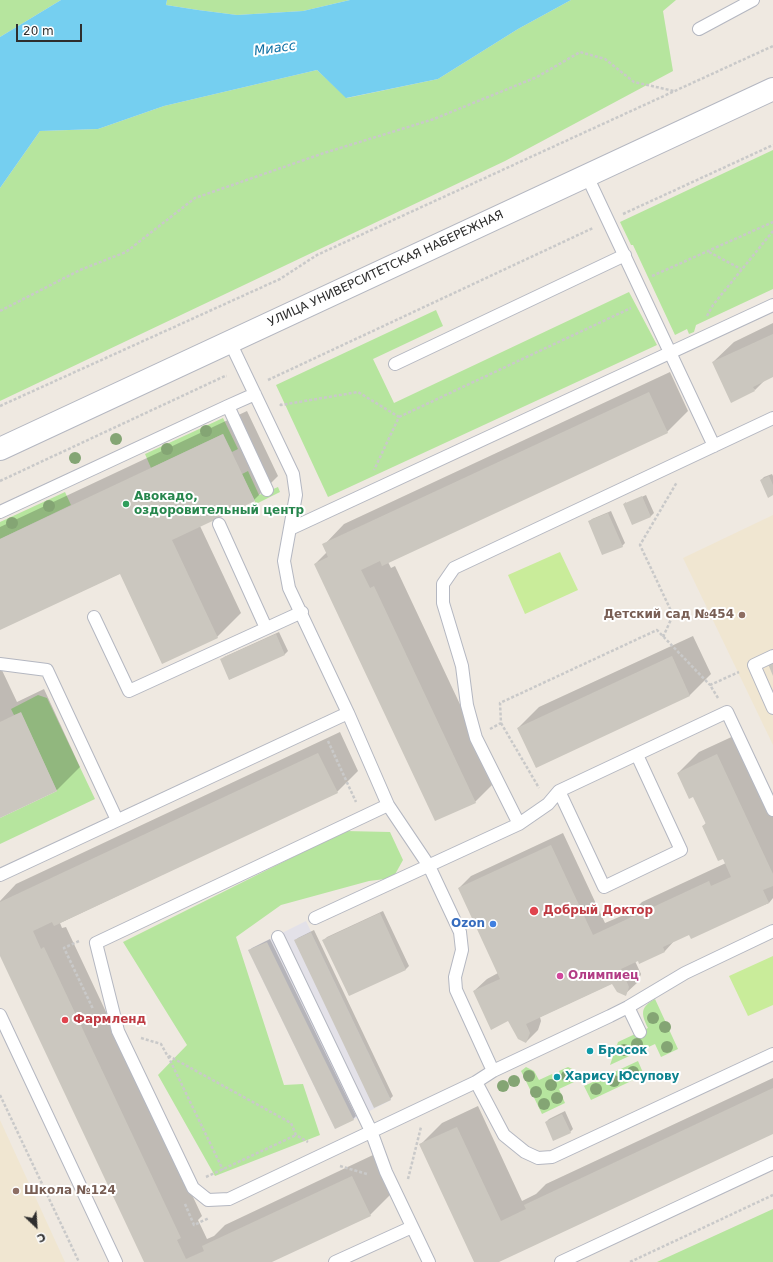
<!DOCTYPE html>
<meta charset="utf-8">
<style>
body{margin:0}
#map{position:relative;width:773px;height:1262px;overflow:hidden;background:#efe9e1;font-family:"DejaVu Sans",sans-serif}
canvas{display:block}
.north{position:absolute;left:16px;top:1206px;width:40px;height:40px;-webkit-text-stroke:3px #fff;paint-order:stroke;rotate:155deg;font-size:11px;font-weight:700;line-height:16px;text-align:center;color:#2e2e2e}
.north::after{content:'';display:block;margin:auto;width:14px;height:18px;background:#2e2e2e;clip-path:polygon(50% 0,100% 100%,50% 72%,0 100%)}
.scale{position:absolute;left:16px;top:24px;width:66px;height:18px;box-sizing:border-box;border:2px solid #2e2e2e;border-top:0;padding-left:5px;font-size:12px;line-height:14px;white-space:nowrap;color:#2e2e2e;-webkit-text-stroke:3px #fff;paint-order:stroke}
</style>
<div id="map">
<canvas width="773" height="1262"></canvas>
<div class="north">С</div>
<div class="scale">20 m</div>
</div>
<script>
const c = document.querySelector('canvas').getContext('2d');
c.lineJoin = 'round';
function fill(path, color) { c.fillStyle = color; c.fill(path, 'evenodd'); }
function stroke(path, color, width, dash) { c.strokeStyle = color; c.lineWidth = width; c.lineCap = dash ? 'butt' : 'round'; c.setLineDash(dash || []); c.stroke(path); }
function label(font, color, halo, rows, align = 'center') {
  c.font = font + ' "DejaVu Sans",sans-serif'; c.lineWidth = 4; c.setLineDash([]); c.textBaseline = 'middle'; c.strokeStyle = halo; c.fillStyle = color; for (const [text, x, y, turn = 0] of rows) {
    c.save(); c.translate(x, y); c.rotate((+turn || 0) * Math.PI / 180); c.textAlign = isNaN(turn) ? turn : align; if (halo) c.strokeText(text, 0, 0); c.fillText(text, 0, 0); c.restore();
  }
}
const industrial = new Path2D(`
 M306,921L391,1100L335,1129L248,950Z`);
const education = new Path2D(`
 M773,515V745L683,558Z
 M0,1120L65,1262H0Z`);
const green = new Path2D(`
 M0,0H61L0,37Z
 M167,0H350L303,11L237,15L198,10L166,5Z
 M571,0H676L663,11L673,71L505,161L0,401V188L40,131L98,129L164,106L317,70L347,98L438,79L518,29Z
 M773,150V289L696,325L694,332L689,334L687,329L675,335L633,245H631L620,222Z
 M629,292L657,345L328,497L276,385L436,310L443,326L373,359L394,403Z
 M223,418L238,449L232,452L223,434L151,468L145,454Z
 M248,471L259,495L278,487L280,492L256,504L242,474Z
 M65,492L71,505L0,539V522Z
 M38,695L47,698L95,799L0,844V818L57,791L21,713L14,715L11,709Z
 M345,831L390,832L403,860L393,878L369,881L281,905L236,937L284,1085L303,1084L320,1135L215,1176L158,1075L187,1045L123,942Z
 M655,999L678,1049L661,1057L655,1044L610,1065L618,1042L648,1028C641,1014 640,1007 655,999Z
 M638,1061L644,1075L591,1100L584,1086Z
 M526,1067L534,1071L539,1080L552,1074L555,1081L562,1078L559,1071L568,1067L587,1076L559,1089L565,1103L542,1114L521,1071Z
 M773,1209V1262H657Z`);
const pitch = new Path2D(`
 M560,552L578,590L525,614L508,575Z
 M773,956V1005L748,1016L729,976Z`);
const water = new Path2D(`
 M61,0H167L166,5L198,10L237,15L303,11L350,0H571L518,29L438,79L346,98L317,70L164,106L98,129L40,131L0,188V37Z`);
const shadow = new Path2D(`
 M773,323V376L766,379L755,390L713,362L734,342Z
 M670,372L688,411L667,432L388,562L391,568L395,566L496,781L475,802L315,564L327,552L324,545L344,524Z
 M247,411L278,476L254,500L200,526L241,613L217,637L121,573L0,629V527Z
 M772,474L773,476V494L761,480L764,477Z
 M646,495L654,513L651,516L633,524L624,504L626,502V504Z
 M611,511L625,543L622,546L589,522L592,519Z
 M279,632L288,651L285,654L230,679L222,660L224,657Z
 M693,636L711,674L690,695L536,767L518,728L539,707Z
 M0,666L17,702L44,689L80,767L57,790L0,817Z
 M340,732L358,771L337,792L60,923L62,928L66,927L202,1216L198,1220L207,1239L214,1236L225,1225L373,1155L391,1194L370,1215L270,1262H145L0,954V901L16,884Z
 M738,734L773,808V898L769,903L675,940L665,951L635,961L641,974L638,982L625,994L613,983L540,1017L541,1021L538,1030L526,1042L509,1020L474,991L487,979L498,973L459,888L471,876L563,833L605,923L633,911L642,902L726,863L703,826L706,823L694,796L678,773L699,752Z
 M383,911L409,966L406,969L349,995L324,940L327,937Z
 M314,930L393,1096L390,1099L295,941L298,938Z
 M270,939L356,1116L353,1119L249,951L252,948Z
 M773,1078V1133L496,1262H475L421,1144L442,1123L478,1106L522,1201L536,1194L546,1184Z
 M565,1111L573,1129L570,1132L546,1122L549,1119Z`);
const building = new Path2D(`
 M773,334V377L753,387L755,391L731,403L712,362Z
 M649,392L668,433L382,566L380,561L361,570L370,588L374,586L476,803L435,821L314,564L328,557L322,544Z
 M223,434L255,501L172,540L218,638L162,664L120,574L0,630V539Z
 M769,476L773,485V495L768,498L760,480Z
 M642,496L651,517L632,525L623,504Z
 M608,513L623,547L602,555L588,521Z
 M276,634L285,655L229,680L220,659Z
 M672,656L690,696L536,768L517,728Z
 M773,661V676L768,664Z
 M21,712L57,791L0,818V722Z
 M318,753L338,793L54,926L52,922L33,931L41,949L44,947L181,1238L177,1240L186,1259L204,1251L202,1246L352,1176L371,1216L272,1262H144L0,956V902Z
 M717,754L773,874V886L763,890L769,903L691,939L689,935L663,947L665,952L639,964L638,961L621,969L629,987L626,996L617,992L612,984L526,1024L530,1033L526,1043L518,1039L508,1021L491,1030L473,991L500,979L458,888L551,845L593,935L709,881L711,886L731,877L723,859L718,861L702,826L706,824L693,797L689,799L677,773Z
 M380,913L406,970L349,996L322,940Z
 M311,932L391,1100L374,1108L294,940Z
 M267,942L354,1120L335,1129L248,950Z
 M773,1088V1134L499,1262H474L419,1144L457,1127L501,1221L526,1209L524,1205Z
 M562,1114L571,1133L553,1141L545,1122Z`);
const path = new Path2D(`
 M623,214L773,145
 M709,252L741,269
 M652,276L773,222
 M0,311L80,270L126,252L195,198L324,153L434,119L537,77L580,52L605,59L634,82L674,91
 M707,316L713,305L773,231
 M268,380L593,228
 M280,404L281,405L358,392L399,417L374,470
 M0,406L280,279L317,255L773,46
 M399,417L631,308
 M0,481L225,376H227
 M663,637L673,615L640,545L677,482
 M718,698L710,685L739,672
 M501,723L539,788
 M490,729L501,723L500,703L657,630L710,685
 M328,741L356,802
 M79,941L64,948L93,1009
 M141,1038L161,1044L167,1055L291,1123L296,1135L308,1142
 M168,1056L223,1170
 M0,1095L79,1262
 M340,1166L367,1174
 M206,1177L296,1135
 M408,1179L421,1127
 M185,1204L194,1225L209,1218
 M630,1262L773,1195`);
const service = new Path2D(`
 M699,29L753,0
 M587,176L714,446
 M230,342L293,474L296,495L284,561L289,588L348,713L388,805L96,943L118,1031L193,1188L208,1200L229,1199L476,1082L504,1135L525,1152L538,1158L552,1157L773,1054
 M395,364L625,255
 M228,406L267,490
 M0,512L228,406L255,394
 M219,524L266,628
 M290,529L773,305
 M94,617L129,691L302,612
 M773,656L754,665L773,708
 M0,664L47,670L117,820
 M559,791L604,887L681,850L637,755
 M388,805L429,866L460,932L462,950L455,977L456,990L493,1071L476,1082
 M519,824L476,738L467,705L462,666L443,603V584L454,568L773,418
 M0,875L348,713
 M315,918L519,824L548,804L559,791L727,712L773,810
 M278,937L371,1131L386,1172L429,1262
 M628,1007L640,1032
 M0,1015L116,1262
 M493,1071L610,1016L628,1007L685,973L773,931
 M335,1262L412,1227
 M561,1262L773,1163`);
const secondary = new Path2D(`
 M0,449L773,89`);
const trees = [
 [206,431],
 [116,439],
 [167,449],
 [75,458],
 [49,506],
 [12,523],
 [653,1018],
 [665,1027],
 [637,1044],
 [667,1047],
 [624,1050],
 [633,1072],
 [529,1076],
 [567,1076],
 [514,1081],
 [614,1081],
 [551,1085],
 [503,1086],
 [596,1089],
 [536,1092],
 [557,1098],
 [544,1104]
];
const markers = [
 [126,504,4,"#2e9e5b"],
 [742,615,4,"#8d6e63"],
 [534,911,5,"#e0444e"],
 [493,924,4,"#3f7fe0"],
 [560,976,4,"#d1479c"],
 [65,1020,4,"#e0444e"],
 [590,1051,4,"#0f9aa8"],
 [557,1077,4,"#0f9aa8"],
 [16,1191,4,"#8d6e63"]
];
const streetNames = [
 ["УЛИЦА УНИВЕРСИТЕТСКАЯ НАБЕРЕЖНАЯ",386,269,-25]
];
const leisureNames = [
 ["Авокадо,",134,497],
 ["оздоровительный центр",134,511]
];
const educationNames = [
 ["Детский сад №454",734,615],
 ["Школа №124",24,1191,"left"]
];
const healthNames = [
 ["Добрый Доктор",543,911],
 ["Фармленд",73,1020]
];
const shopNames = [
 ["Ozon",485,924]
];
const hotelNames = [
 ["Олимпиец",568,976]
];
const cultureNames = [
 ["Бросок",598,1051],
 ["Харису Юсупову",565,1077]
];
const waterNames = [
 ["Миасс",275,49,-8]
];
fill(industrial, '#e3e1e8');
fill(education, '#f0e6d1');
fill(green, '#b6e59e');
fill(pitch, '#c9ec9a');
fill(water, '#75cff0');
fill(shadow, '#0003');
fill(building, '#cbc7bf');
stroke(service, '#b4b7c1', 14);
stroke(secondary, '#b4b7c1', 24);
stroke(path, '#c9c9c9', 2.5, [3, 2]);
stroke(service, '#fff', 12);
stroke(secondary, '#fff', 22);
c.fillStyle = '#84a574';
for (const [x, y] of trees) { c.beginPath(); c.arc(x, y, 6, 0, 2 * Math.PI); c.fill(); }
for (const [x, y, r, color] of markers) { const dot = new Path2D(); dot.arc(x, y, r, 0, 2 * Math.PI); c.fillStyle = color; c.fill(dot); stroke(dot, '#fff', 1.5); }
label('12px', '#2e2e2e', '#fff', streetNames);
label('bold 12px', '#27864d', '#fff', leisureNames, 'left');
label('bold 12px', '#785e54', '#fff', educationNames, 'right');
label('bold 12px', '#be3a42', '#fff', healthNames, 'left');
label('bold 12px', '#366cbe', '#fff', shopNames, 'right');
label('bold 12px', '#b23c85', '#fff', hotelNames, 'left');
label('bold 12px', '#0d838f', '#fff', cultureNames, 'left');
label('italic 13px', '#0d6fa3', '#fff', waterNames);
</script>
